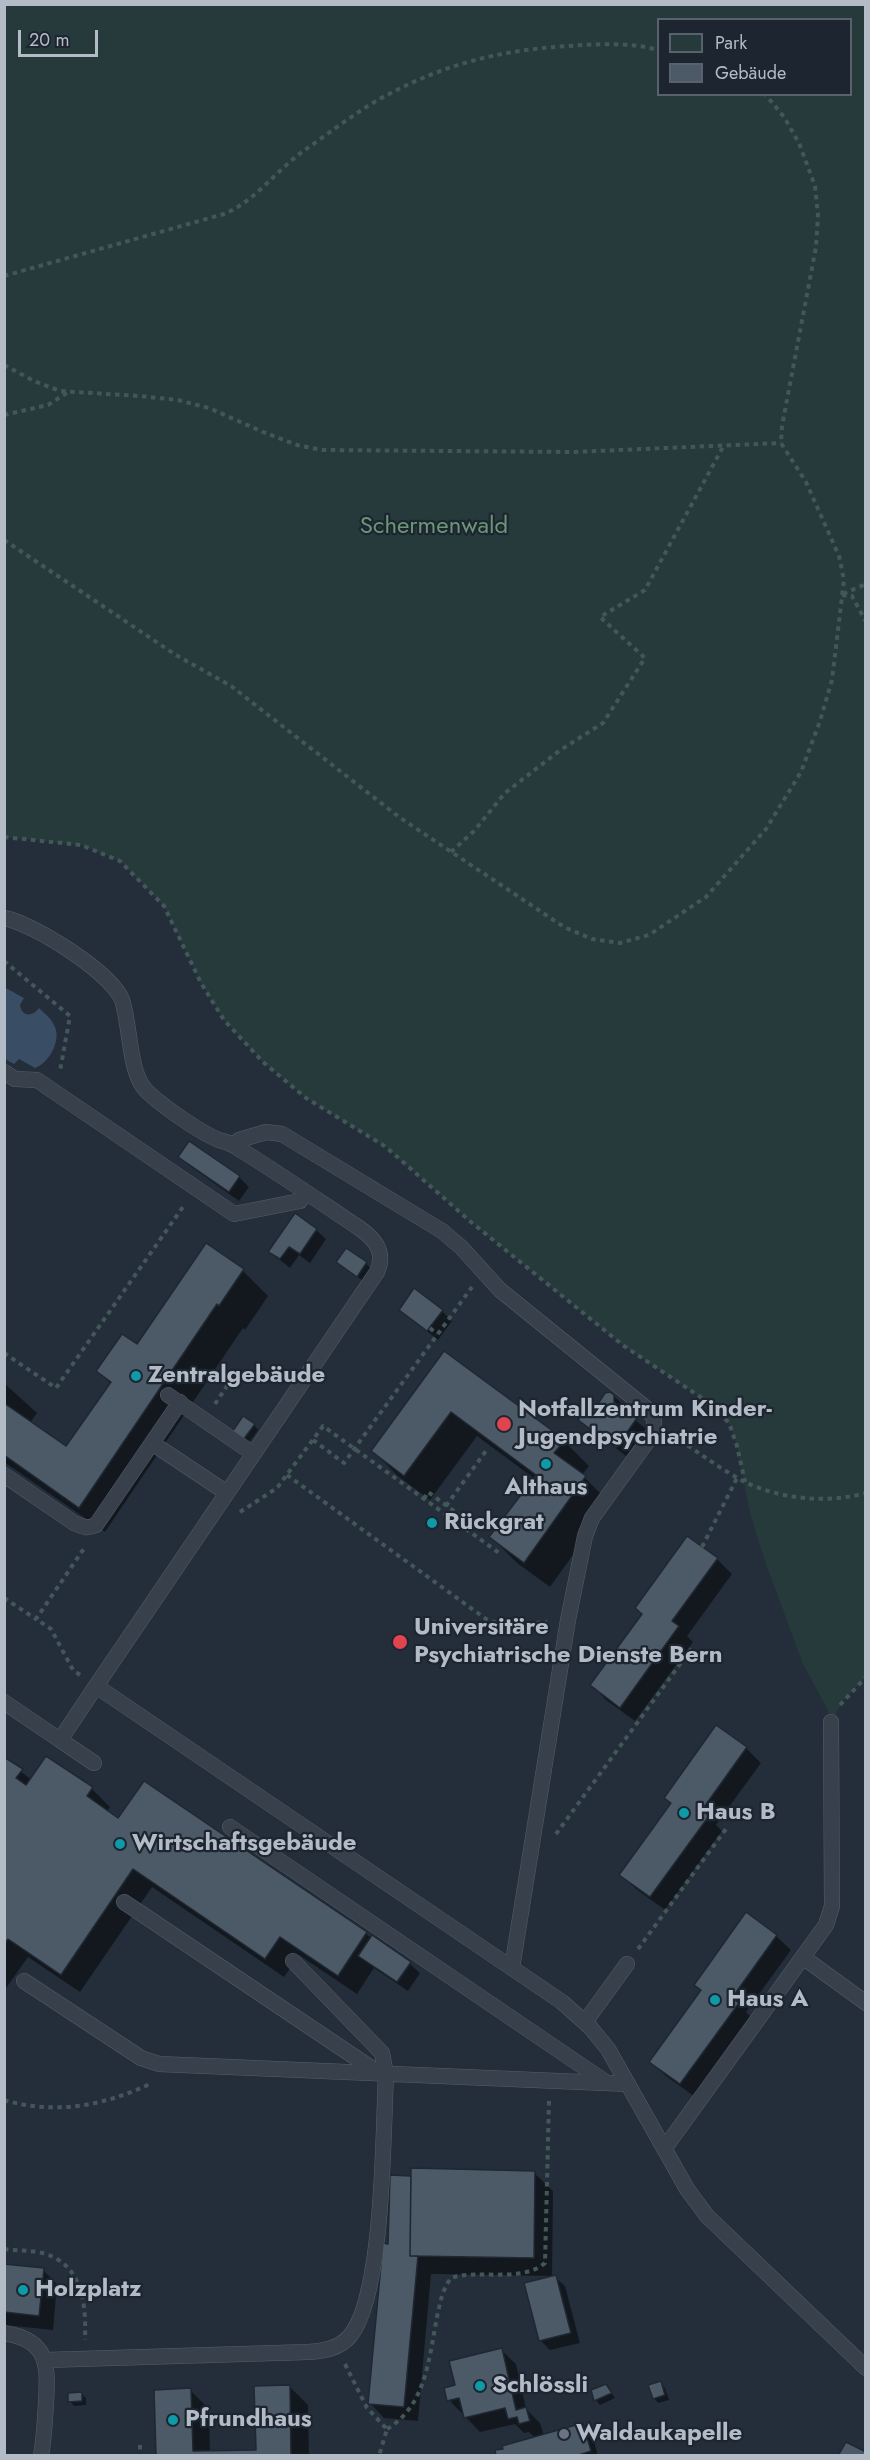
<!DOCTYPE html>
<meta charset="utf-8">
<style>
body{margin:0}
#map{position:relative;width:870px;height:2460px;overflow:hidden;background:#242e3b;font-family:Jost,sans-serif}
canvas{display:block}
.frame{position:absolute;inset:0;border:6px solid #b3bbc7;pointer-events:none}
.legend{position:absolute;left:657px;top:18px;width:195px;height:78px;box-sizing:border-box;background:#1d2530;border:2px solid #59616c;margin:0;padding:8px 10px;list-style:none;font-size:18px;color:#b3bbc7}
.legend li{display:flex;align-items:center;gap:12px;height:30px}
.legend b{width:30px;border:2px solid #59616c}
.scale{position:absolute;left:18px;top:30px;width:80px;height:27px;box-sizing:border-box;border:3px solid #b3bbc7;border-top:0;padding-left:8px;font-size:18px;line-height:21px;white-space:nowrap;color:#b3bbc7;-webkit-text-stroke:4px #1d2530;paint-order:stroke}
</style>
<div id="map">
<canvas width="870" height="2460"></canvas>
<div class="frame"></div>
<ul class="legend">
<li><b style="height:16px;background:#263a3c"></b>Park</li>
<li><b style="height:16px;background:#4c5967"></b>Gebäude</li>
</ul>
<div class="scale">20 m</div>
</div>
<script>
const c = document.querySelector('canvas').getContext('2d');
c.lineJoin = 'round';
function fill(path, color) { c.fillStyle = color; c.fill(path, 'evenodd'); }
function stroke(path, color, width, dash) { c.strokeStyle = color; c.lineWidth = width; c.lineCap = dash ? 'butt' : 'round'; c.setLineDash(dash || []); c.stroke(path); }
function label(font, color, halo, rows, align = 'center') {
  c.font = font + ' Jost,sans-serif'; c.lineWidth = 4.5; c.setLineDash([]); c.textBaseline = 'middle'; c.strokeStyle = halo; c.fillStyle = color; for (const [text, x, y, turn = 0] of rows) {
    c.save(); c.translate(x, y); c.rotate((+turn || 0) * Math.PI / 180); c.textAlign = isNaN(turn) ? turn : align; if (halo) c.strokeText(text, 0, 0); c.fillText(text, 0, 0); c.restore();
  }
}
const green = new Path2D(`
 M4,5H865L866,1677L843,1701L831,1722L828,1710L803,1664L765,1561L750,1513L737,1446L729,1423L708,1402L624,1346L471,1222L386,1147L306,1098L263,1062L224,1020L201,983L164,906L120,861L81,845L5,837ZM658,20H850V94H658Z`);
const water = new Path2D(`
 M4,987L24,998L20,1005C22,1018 33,1016 39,1008C45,1014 52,1019 55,1027C61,1041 49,1063 35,1068L19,1059L14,1064L5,1059Z`);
const shadow = new Path2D(`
 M180,1157L239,1177L249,1187L239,1201L190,1166Z
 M316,1230L326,1239L310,1263L299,1255L290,1268L270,1252Z
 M366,1263L370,1268L362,1280L342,1266Z
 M243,1271L268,1296L245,1330L243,1328L105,1532L4,1462V1383L37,1413L30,1423L67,1448L111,1384L98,1371L138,1346Z
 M401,1310L442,1311L452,1321L438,1340Z
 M444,1353L564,1441L589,1466L582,1475L610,1503L550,1587L517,1563L491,1537L535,1479L477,1436L430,1500L398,1476L373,1451Z
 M614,1396L624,1406L623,1410L646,1429L626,1456L579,1420Z
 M254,1425L258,1430L248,1444L238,1437Z
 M688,1538L717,1559L732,1574L687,1636L693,1642L635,1721L606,1700L592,1685L643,1615Z
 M717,1727L746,1748L761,1763L716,1825L722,1831L665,1910L636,1889L621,1874L672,1804Z
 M4,1759L32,1780L92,1789L110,1807L107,1812L119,1820L144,1783L410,1964L420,1973L408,1991L374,1968L357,1994L299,1955L284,1977L152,1887L80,1992L28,1957L4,1991Z
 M747,1915L776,1936L791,1950L746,2012L752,2018L695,2097L666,2076L651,2062L702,1991Z
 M534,2173L553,2191L552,2276L431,2274L418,2421L384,2418L370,2403L390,2245L412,2179Z
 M4,2266L43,2270L57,2284L53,2330L4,2325Z
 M555,2277L565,2286L580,2343L550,2350L541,2341Z
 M501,2350L516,2364L526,2409L540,2423L544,2436L582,2425L592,2434L598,2456H498L535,2438L529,2432L524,2433L515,2424L480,2432L449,2400L457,2386Z
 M660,2383L665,2388L669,2400L658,2403L654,2398Z
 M606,2385L615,2398L600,2405L596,2400L593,2391Z
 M289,2386L308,2405L309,2456H158L190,2390L209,2409L210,2453L258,2451Z
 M81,2393L86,2398V2405L74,2406L70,2401Z`);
const building = new Path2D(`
 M189,1141L240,1176L229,1192L178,1157Z
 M295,1213L317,1229L300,1254L289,1247L280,1259L268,1252Z
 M206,1243L244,1269L219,1306L217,1304L79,1508L4,1455V1403L66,1446L111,1382L96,1371L122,1334L137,1344Z
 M346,1248L367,1262L357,1277L336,1262Z
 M414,1288L443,1310L427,1331L399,1310Z
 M444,1351L565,1440L554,1453L586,1476L524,1563L489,1537L536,1475L451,1412L404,1476L371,1451Z
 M610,1392L614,1395V1402L637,1418L616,1448L578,1420L592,1400L598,1404L605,1393Z
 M243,1416L255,1424L243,1440L232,1432Z
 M687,1536L718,1558L672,1621L679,1626L620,1708L590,1685L642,1614L635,1608Z
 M716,1725L747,1747L702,1810L709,1816L650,1897L619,1875L671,1803L664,1798Z
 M46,1756L93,1787L87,1796L118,1818L144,1781L367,1932L338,1976L280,1937L265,1959L133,1869L61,1975L8,1939L4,1945V1757L23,1769L16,1778L26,1785Z
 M746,1912L777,1935L732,1998L739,2003L680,2084L649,2062L701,1990L694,1985Z
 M372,1935L411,1962L397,1982L358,1956Z
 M411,2168L535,2171L534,2258L410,2256Z
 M390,2175L411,2176L410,2256H418L404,2407L368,2404L383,2243L388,2244Z
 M4,2264L44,2268L39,2316L4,2312Z
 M556,2275L571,2333L539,2341L524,2283Z
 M502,2348L516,2410L526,2407L530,2421L519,2424L517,2417L508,2419L505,2408L464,2418L459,2398L447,2401L444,2388L455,2385L449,2361Z
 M661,2381L665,2395L653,2399L648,2385Z
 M606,2384L612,2393L594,2401L591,2390Z
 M290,2385L291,2456H156L154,2390L191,2388L193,2451L256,2450L254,2386Z
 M82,2392V2401L68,2402V2393Z
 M583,2423L591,2451L576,2456H496L495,2450L503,2449L502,2446Z
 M846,2442L866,2452V2456H838Z`);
const path = new Path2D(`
 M4,276L224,214C255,201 275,172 302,152C328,134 361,108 389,94C448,63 502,50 568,46C597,44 630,42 658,50
 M4,365L34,381L60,391L139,396L178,400L209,408L263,432L297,445L322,450L574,452L781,443
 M4,415L48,405L68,392
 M4,540L176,655L231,686L399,817L564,927L592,939L620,943L649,935L706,897L766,829L801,772L820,721L832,680L844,580L839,556L806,482L781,443L782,426L816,247L818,215L815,186L799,143L784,117L765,94
 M843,594L866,584
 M842,595L852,596L866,622
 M4,837L81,845L120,861L164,906L201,983L224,1020L263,1062L306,1098L386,1147L471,1222L624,1346L708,1402L729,1423L737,1446L745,1482
 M451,852L474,831L505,793L559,751L603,723L645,658L600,617L645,590L724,445
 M4,961L70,1016L60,1071
 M430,1328L437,1334
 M4,1353L56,1388L185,1204
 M215,1404L233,1377
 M673,1435C696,1451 719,1468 743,1481C778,1499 828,1504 866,1493
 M313,1440L344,1463L472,1287
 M287,1475L486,1619C504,1628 528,1623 547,1622
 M424,1499L428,1492L466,1520L462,1527
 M446,1506L488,1448
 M240,1512L277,1488L323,1426L502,1555
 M702,1547L737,1478
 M4,1598L36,1619
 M80,1675L73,1670L51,1629L36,1619L85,1547
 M840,1705L866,1677
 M556,1834L694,1645
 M638,1949L726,1829
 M4,2100C55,2115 104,2106 152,2083
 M4,2249C18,2251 33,2250 46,2254C84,2267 86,2306 85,2340
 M345,2364L367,2408L387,2429L379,2456
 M387,2429C426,2406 429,2358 437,2317C440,2303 442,2290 451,2278C477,2269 522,2283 545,2263L549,2101
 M140,2445V2456`);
const service = new Path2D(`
 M4,918C33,923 112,973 122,1000C130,1023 129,1070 144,1088C157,1103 201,1133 219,1140C225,1142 231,1143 236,1147C279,1173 320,1202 362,1230C377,1241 385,1254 377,1272L96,1686
 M4,1072L15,1079L37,1080L234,1214L300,1201L305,1192
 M235,1146L239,1140L266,1132L282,1134L442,1231L461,1247L500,1290L646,1408L654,1418V1432L592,1518L585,1536L568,1620L512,1968
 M168,1395L245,1448
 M152,1443L227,1493
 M4,1475L74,1523C83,1527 87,1529 96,1525L180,1402
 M4,1702L60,1740L96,1686L562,2002L590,2027L608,2049L687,2189L707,2216L866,2368
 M60,1740L94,1763
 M230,1827L607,2083
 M124,1902L380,2074
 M804,1958L866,2003
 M24,1981L141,2058L159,2064L628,2084
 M585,2022L627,1964
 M664,2149L826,1925L832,1906L831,1722
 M4,2333C49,2340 48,2365 46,2403C45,2421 44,2438 41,2456
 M46,2360L308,2352C323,2351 339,2349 350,2336C384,2296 383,2131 386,2074L382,2053L293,1961`);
const markers = [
 [136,1376,6,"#0f9aa8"],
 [504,1424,8,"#e0444e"],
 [546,1464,6,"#0f9aa8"],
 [432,1523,6,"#0f9aa8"],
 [400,1642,8,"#e0444e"],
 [684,1813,6,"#0f9aa8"],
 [120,1844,6,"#0f9aa8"],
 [715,2000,6,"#0f9aa8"],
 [23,2290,6,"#0f9aa8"],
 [480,2386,6,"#0f9aa8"],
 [173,2420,6,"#0f9aa8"],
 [564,2434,6,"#6b7280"]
];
const parkNames = [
 ["Schermenwald",434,527]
];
const poiNames = [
 ["Zentralgebäude",148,1376],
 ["Notfallzentrum Kinder-",518,1410],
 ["Jugendpsychiatrie",518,1438],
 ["Althaus",546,1488,"center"],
 ["Rückgrat",444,1523],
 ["Universitäre",414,1628],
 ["Psychiatrische Dienste Bern",414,1656],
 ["Haus B",696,1813],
 ["Wirtschaftsgebäude",132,1844],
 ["Haus A",727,2000],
 ["Holzplatz",35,2290],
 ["Schlössli",492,2386],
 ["Pfrundhaus",185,2420],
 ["Waldaukapelle",576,2434]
];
fill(green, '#263a3c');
fill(water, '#394d64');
fill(shadow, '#0007');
fill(building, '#4c5967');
stroke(building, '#1f2732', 1.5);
stroke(service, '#565e69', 16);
stroke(path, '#435759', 4, [4.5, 4.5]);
stroke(service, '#37404b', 15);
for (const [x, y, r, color] of markers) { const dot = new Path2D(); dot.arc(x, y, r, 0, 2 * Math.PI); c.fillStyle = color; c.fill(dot); stroke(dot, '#1d2530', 2); }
label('24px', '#6b9774', '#1d2530', parkNames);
label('bold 24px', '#b3bbc7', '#1d2530', poiNames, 'left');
</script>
